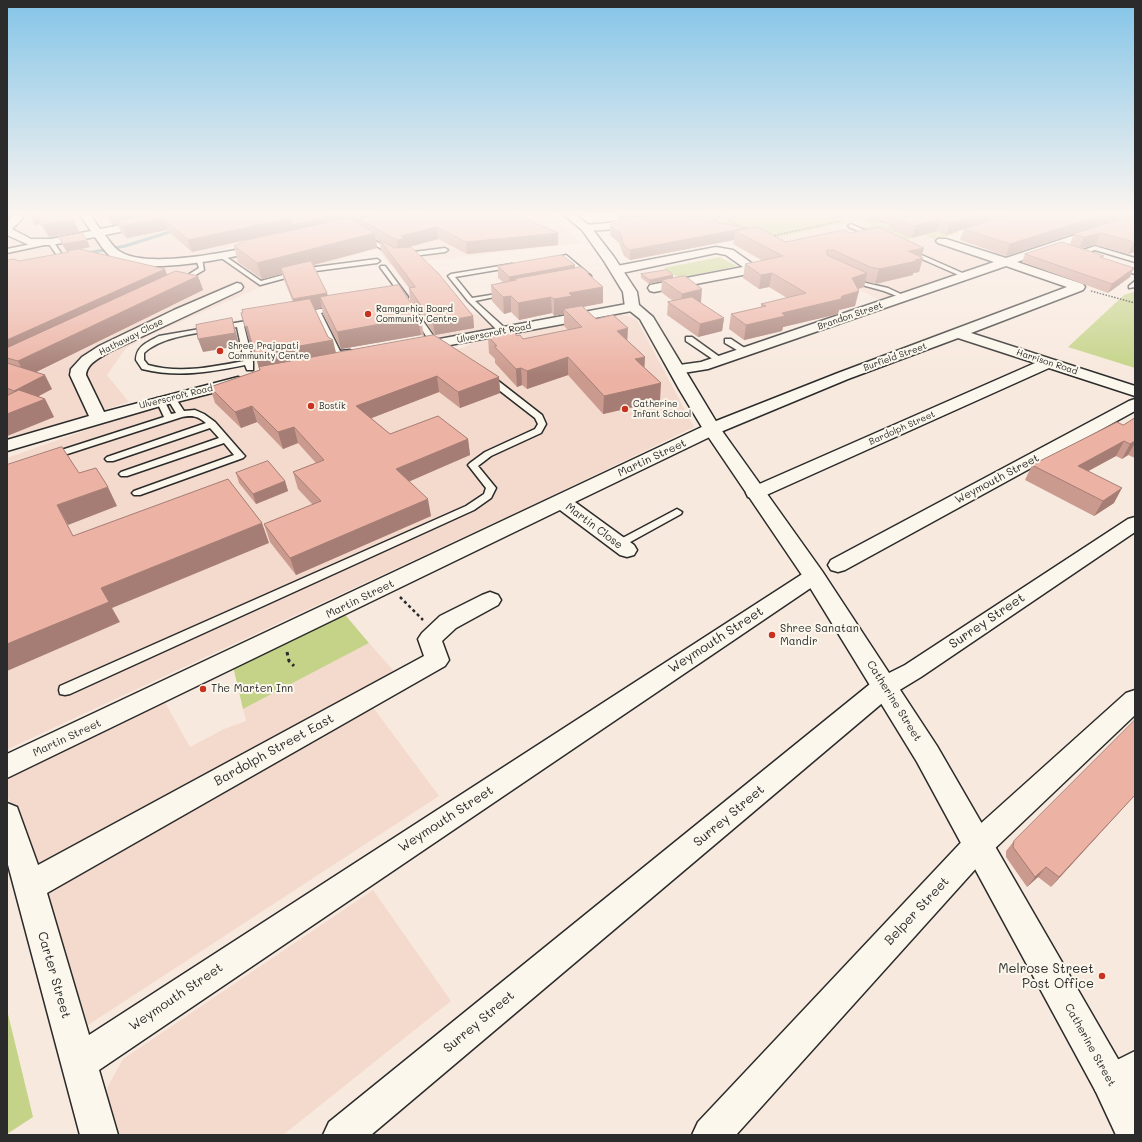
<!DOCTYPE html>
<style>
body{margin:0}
#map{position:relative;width:1142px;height:1142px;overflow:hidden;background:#f8e9de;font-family:Mali,sans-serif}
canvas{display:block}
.frame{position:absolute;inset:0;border:8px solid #2b2b2b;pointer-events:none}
</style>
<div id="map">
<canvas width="1142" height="1142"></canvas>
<div class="frame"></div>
</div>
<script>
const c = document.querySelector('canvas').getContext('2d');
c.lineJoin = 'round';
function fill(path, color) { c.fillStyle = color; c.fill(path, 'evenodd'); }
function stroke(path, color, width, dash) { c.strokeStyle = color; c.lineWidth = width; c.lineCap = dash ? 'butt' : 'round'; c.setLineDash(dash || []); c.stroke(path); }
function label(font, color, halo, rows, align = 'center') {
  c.font = font + ' Mali,sans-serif'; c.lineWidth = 4; c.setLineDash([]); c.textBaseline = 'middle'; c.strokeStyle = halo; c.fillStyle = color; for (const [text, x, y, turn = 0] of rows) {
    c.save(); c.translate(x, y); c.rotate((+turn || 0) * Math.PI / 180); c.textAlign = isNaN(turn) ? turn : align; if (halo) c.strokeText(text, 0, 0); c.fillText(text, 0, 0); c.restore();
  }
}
const built = new Path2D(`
 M7,215H388L332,228L291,221L187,265L247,255L416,215H552L580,243L389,265L377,248L278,280L156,332L126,348L107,375L129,402L38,430L7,442Z
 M858,220L872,225L861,228L895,243L924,235L997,261L879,300L766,240Z
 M469,311L480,316L493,328L437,338L424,319Z
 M619,314L632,317L637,320L694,427L543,500L8,749L7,458L112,421L177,402L236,387L443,353L465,347L476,341Z
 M369,643L400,678L36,877L32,854L7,795V774L162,697L190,747L224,729L246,721L243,709Z
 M369,702L439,796L88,1025L39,885Z
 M373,890L451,1001L283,1135H115L107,1088L123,1059Z`);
const green = new Path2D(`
 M730,215H921L915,217L960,232L936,240L924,235L895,243L860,228L872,225L858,220L766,240L703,222L707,218Z
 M720,257L737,266L679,278L663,268Z
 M1133,292H1135V368L1068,347L1124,295Z
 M341,610L369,643L243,709L232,662Z
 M7,1010L33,1117L7,1134Z`);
const stream = new Path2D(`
 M88,253L125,246L176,230`);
const pathFar2 = new Path2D(`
 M720,215L742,228
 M830,215L838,222
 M867,215L885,221
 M987,215L999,219
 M697,219L719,215
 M868,220L890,223
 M712,223L720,215
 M772,236L841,221
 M1091,291L1135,303`);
const pathFar1 = new Path2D(`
 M400,597L423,620`);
const path = new Path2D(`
 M287,652L289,661L294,666`);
const lane = new Path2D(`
 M851,224L876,235L877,236L872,237L849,227L848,226Z
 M363,236H367L398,254L445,248L448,250L445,252L397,258L363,238Z
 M51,240L53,241L61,253L60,254H56L49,244L7,253V249Z
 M1095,246L1135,258V262L1095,250L1078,255L1075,253Z
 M908,249L967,275L968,276L963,277L906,252L905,251Z
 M222,254L261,281L308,268L377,259L380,261L377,263L308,272L260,285L220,257L219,256Z
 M566,255L591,276V278H587L565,259L550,262L547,260Z
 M199,257L202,259L204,270L182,283H178V281L199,268L196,259Z
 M512,264L515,266L514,267L455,277L472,298L509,292V294L475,301L506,329L507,331L503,333H500L468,301L448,276L451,274Z
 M1118,265L1135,270V274L1116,268V266Z
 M381,266H385L408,297L407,298H403L380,267Z
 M852,276L866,283L888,288L907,297L902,298L884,291L862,285L850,279L849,278Z
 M1135,281V287L1129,288V286Z
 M337,306L339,307V309L321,313L340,351L350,350L354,352L353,354L337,356L333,354L315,314L303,316L299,314L303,312Z
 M414,310L416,311L439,344L438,346H432L431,344L411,312Z
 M258,319L262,321L261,323L244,326L253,362V370H247L245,365C210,372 178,378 142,369L136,360C136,346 148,342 159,336ZM237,327L244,361C212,367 180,374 148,365L144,360V353C163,334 210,332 237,327Z
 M686,337H692L724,360L720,362H717L686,341Z
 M725,339H731L749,351L745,353H742L725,343Z
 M486,376H492L542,415L546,424L541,433L491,456L478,466L496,488L491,498L474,510L70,694L65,695L60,694L59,690L60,686L466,506L484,494L486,488L468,465L470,463L485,452L535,429L538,424L535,418L486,380Z
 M168,396H174L184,411L195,410L204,414L215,422L243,454L245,456L243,458L140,495H134L132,493L134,491L234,455L224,443L127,476H121L119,474L121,472L219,438L210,428L113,461H107L105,459L107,457L206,423C197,416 193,415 182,417L55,458L52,459L47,456L49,454L164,417L156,400L157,398H163L171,414L176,413L167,398Z
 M677,509L682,512L681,514L623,546H615L614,544L615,542Z`);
const street = new Path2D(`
 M11,215H21L23,218L12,229L31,239H51L91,231L80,215H90L100,229L173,215H192L191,217L187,218L105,235C109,240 113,247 119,251C146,270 232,251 264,244L268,245L270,247L268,249L264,250C229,258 140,278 110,256C104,251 99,243 95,237L51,245H29L7,235V222L12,217Z
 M661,215H674C665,227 603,230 586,231L581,228L586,225L630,221Z
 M1135,215V222L1017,262L1083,284L1085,287L1083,290L971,333L1135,386V396L1049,368L762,497L755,499L748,497L746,493L748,489L1035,363L958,338L848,379L718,433L575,502L634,545L637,550L634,555L627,557L620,555L560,510L7,778V754L706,425L838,373L1067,287L1006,266L708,369L677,374L672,372L669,369L672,366L701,362L994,262L938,243L936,241L938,239H946L1006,258Z
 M716,247L733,250L757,267L752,273L748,274L654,292L650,291L648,288L650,285L743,267L726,255L716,253L617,274L613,273L611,270L613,267L617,266Z
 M237,283L241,284L243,287L241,290L109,352C100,358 87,363 86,375L104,412L238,377L243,379L246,382L243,385L157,407L7,451V440L89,416L70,375L71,369L82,357L99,346L174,310Z
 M632,303L637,304L639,307L637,310L418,351L413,350L411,347L413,344L418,343Z
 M1135,399V411L845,570L838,572L831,570L828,565L831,560L1129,401Z
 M1135,517V532L921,677L893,694L371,1135H323L329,1122L875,680L905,665L1128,519Z
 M814,569L821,571L825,576L821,581L99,1070L118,1135H80L7,861V803L17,807L38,865L424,656L418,639L422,633L440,616L482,595L490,592L498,595L501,600L498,605L456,628L442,641L449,660L445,666L47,893L89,1035L807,571Z
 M1135,690V715L989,854L736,1135H692L698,1122L969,834L1126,693Z
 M1135,1051V1090L1109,1097L1096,1092L1091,1079L1096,1066L1119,1059Z`);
const secondary = new Path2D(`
 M564,215H576L590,226L614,257L637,292L639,305L653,317L720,428L822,571L937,746L1122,1066L1135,1091V1135H1116L1096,1092L917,762L806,581L703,429L679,389L640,319L625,307L623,292L604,261L582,230Z`);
const wall = new Path2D(`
 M29,215H70L79,232L49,237L40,224L35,225Z
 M103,215H519V216L558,245L467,254L438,239L409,247L473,316L474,328L435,335L410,300L409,288L381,250L380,242L376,239L377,248L313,265L328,296L399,285L421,318L424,336L421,335L341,349L323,314L322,308L315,309L336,353L499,377L500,393L460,408L439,392L371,418L390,434L468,439L470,455L409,481L431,516L296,575L270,542L264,524L313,505L298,489L293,472L316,463L298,443L283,449L257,422L241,428L215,403L210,387L260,370L252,344H250L293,302L284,280L282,274L262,279L238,262L234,246L286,232V231L192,252L167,230L127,238L121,233L118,224L113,225Z
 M657,215H716L698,218L786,242L850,233L922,257L919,272L913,273V275L875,284L865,281L864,287L857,289L855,306L839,310L838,314L783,327L782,331L744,340L729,329L731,314L761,307V304L787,298L769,287L759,289L743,278L745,264L763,261L733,244L734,240L630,260L624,256L619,243L610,235V226Z
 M903,215H1131L1006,256L960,240L964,229L946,235L936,231L912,238L888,229L891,218ZM992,216L998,218L991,220Z
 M1135,215V252L1128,254L1095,245L1082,248L1103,258L1130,277L1108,293L1022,262L1025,254L1070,244L1074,234Z
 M59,237L90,247L81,249L168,275L198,276L203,290L36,372L52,389L38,396L45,399L54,417L7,436V260L19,261L69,252H67L62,245Z
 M498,266L575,268L589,273V275L603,287V303L583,307L596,319L627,340L645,357L644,367L660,401L603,414L568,375L527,389L522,385L517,387L495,363V359L489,353L488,336H517L523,339L568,330L564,326V314L554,316L552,313L519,320L511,312L504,314L492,301L491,285L503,282L498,278Z
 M641,274L673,275V278L701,302H700L724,318L722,331L698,337L667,315L668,302L673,301L661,292L662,281L649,284L641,278Z
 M1135,418V458L1128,455L1122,459L1116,456L1088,471L1114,503L1094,516L1025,480L1032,465L1123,425Z
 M236,473L285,481L288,491L256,504L239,483Z
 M1135,795L1051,887L1038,877L1027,887L1006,857V851L1014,841Z`);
const shadedWall = new Path2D(`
 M7,215H10L8,219H7Z
 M31,215H36L40,224L35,225Z
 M109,215H167L117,221L118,224L113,225Z
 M335,215H386L359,219V221L288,238L286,231L192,252L188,240L291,218L292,225Z
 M410,215H424L412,224Z
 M618,215H653L618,220Z
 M673,215H716L673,222Z
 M978,215H993L990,221L964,229L946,235L950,223Z
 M1001,215H1011L999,218Z
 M1102,215H1131L1006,256L1010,244Z
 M163,218L167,230L127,238L123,226Z
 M940,219L936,231L912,238L915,226Z
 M74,220L79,232L49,237L43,225Z
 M437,227L438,239L405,248L398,252L397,240L401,236Z
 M747,228L735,231L734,240L630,260V250Z
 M375,233L377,248L283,273L281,268L282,274L262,279L257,263Z
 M558,233V245L467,254L466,242Z
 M1101,233L1095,245L1079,249L1084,237Z
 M87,240L90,247L67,252L63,244Z
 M1134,242H1135V252L1128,254Z
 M924,248L921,258H923L919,272L913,273V275L875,284L879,269L908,251Z
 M575,265V278L514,279L515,289L510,290L509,277Z
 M1134,268L1130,277L1108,293L1112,284Z
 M165,269L170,283L7,358V340Z
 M772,273L769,287L759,289L761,275Z
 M867,273L864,287L848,292L852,278Z
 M673,275V279L662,280V281L649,284L650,280Z
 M198,276L203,290L26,377L18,361Z
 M603,287V303L572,309H564V314L554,316V299L569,293Z
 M702,289L701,302L680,307L682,294Z
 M859,291L855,306L839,310L838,314L783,327L782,331L744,340L746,325L782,313L842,296Z
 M327,293L330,306L320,297L322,308L297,312L293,299Z
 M511,296V312L504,314L503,297Z
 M551,297L552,313L519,320L518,303Z
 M473,316L474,328L435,335L433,323Z
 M418,317L421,335L341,349L337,332Z
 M232,318L236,332L239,346L203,352L198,339Z
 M724,318L722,331L698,337L700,324Z
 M247,326L252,344H250L245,327Z
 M628,328L627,345L617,331Z
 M333,340L337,357L260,372L255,354Z
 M568,357V375L527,389V371Z
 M645,357L644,374L635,359Z
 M521,368L522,385L517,387L516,369Z
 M45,375L52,389L22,405L14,391Z
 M437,376L439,392L359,423L356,406Z
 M499,377L500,393L460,408L458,392Z
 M661,383L660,401L603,414L604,396Z
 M45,399L54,417L7,436V414Z
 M252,406L257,422L241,428L235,412Z
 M294,427L298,443L283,449L278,432Z
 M468,439L470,455L399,486L396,469Z
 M1124,441L1116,456L1070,481L1078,466Z
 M1135,441V443L1128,455L1122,459L1130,444Z
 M285,481L288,491L256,504L253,494Z
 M108,487L117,506L68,525L57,505Z
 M1122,488L1114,503L1094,516L1103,501Z
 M428,499L431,516L296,575L290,558Z
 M262,523L269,543L112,608L120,622L7,671V644L101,588Z
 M1135,795L1051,887L1059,877Z
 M1046,867L1038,877L1027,887L1035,877Z`);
const building = new Path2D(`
 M36,215H70L74,220L43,225Z
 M148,215H335L285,226L292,223L291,218L188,240L163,218L123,226L117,221Z
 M374,215H410V216H416L418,215H517L558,233L466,242L437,227L401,236L404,239L397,240L359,219Z
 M657,215H683L747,228L630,250L624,246L620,233L610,226L613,221Z
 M903,215H978L950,223L940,219L915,226L891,218Z
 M1009,215H1102L1010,244L964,229Z
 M1133,215H1135V242H1134L1101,233L1084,237L1074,234Z
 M349,218L375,233L257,263L234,246L247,240Z
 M757,227L786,242L843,230L850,233L879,227L924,248L908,251L923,258L915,260L917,261L879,269L870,267L833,250H827V255L867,273L852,278L859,291L842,296L841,299L782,313L785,316L746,325L731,314L766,306L761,304L806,293L772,273L761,275L745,264L783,256L735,231Z
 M82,233L87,240L63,244L59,237Z
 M380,240L395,248L411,247L439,274L473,316L433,323L409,288L415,287Z
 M1062,242L1104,256L1100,257L1134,268L1112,284L1025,254Z
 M79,249L165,269L7,340V260L14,259L19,261L69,252L68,251Z
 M562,255L575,265L509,277L498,266Z
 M311,261L327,293L293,299L281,268Z
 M581,267L589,273H587L603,287L569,293L572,296L554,299L551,297L518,303L511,296L503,297L491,285L516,280L514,279Z
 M667,270L673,275L650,280L641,274Z
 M176,271L198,276L18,361L7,358V348Z
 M685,276L702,289L682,294L662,280Z
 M399,285L421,318L418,317L337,332L320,297Z
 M692,297L724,318L700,324L668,302Z
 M310,299L328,337L333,340L255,354L247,326L245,327L241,313L243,312L242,310Z
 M582,306L596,319L613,315L628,328L617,331L645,357L635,359L661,383L604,396L568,357L527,371L521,368L516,369L494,346H497L488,336L512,330L517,336L520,335L523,339L582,327L564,309Z
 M232,318L235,333L198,339L196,325Z
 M434,335L499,377L458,392L437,376L356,406L390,434L438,416L468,439L396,469L428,499L290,558L264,524L321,501L293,472L324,460L294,427L278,432L252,406L235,412L210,387L260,370L259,367Z
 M7,363L45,375L14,391L7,388Z
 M19,390L45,399L7,414V396Z
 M1135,418V441L1130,444L1124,441L1078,466L1122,488L1103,501L1032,465L1117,422L1123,425Z
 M62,447L79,473L96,468L108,487L57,505L73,536L228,479L262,523L101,588L109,602L7,644V465Z
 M268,461L285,481L253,494L236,473Z
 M1135,720V795L1059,877L1046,867L1035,877L1013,847L1014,841Z`);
const markers = [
 [368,314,4,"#c8321e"],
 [220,351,4,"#c8321e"],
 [311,406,4,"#c8321e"],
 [625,409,4,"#c8321e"],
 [772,635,4,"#c8321e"],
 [203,689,4,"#c8321e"],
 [1102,976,4,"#c8321e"]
];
const farPoinames = [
 ["Ramgarhia Board",376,309],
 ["Community Centre",376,319],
 ["Shree Prajapati",228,346],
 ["Community Centre",228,356],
 ["Catherine",633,404],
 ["Infant School",633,414],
 ["Bostik",319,406]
];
const farStreetnames = [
 ["Brandon Street",850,316,-19],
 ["Ulverscroft Road",494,333,-11],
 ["Hathaway Close",131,337,-27],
 ["Burfield Street",895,357,-20],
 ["Harrison Road",1047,362,18],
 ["Ulverscroft Road",176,397,-14],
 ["Bardolph Street",902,428,-24]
];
const streetNames = [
 ["Martin Street",652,458,-25],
 ["Weymouth Street",997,479,-28],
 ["Martin Close",594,526,37],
 ["Martin Street",360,599,-26],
 ["Catherine Street",894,701,58],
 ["Martin Street",67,738,-25],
 ["Catherine Street",1090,1045,61]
];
const poiNames = [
 ["Shree Sanatan",780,629],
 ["Mandir",780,642],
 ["The Marten Inn",211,689]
];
const nearStreetnames = [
 ["Surrey Street",987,621,-34],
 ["Weymouth Street",716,640,-33],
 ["Bardolph Street East",274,750,-29],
 ["Surrey Street",729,816,-40],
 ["Weymouth Street",446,819,-33],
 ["Belper Street",917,911,-47],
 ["Carter Street",54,975,74],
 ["Weymouth Street",176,997,-34],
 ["Surrey Street",479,1022,-40]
];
const nearPoinames = [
 ["Melrose Street",1094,969],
 ["Post Office",1094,984]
];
fill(built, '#f4d9cd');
fill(green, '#c4d387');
stroke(stream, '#66979c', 3);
stroke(lane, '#2b2b2b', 3);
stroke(street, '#2b2b2b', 3);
stroke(secondary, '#2b2b2b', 3);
stroke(pathFar2, '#2b2b2b', 1.5, [1.5, 1.5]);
stroke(pathFar1, '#2b2b2b', 2.5, [3, 3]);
stroke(path, '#2b2b2b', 3, [3.5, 3.5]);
fill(lane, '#fbf7ec');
fill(street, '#fbf7ec');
fill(secondary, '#fbf7ec');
fill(wall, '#cb9a8e');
fill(shadedWall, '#a57d74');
fill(building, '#ecb3a5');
stroke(building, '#a57d74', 1);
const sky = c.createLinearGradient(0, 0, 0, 375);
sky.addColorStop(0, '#84c5e8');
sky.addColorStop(0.57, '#fcf5f0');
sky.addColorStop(1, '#fcf5f000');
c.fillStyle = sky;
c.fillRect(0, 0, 1142, 375);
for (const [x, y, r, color] of markers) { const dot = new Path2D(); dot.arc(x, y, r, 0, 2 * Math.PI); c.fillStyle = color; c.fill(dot); stroke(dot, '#fbf7ec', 1.5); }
label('9px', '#2b2b2b', '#fbf7ec', farPoinames, 'left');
label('9px', '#2b2b2b', '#fbf7ec', farStreetnames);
label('11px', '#2b2b2b', '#fbf7ec', streetNames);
label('11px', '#2b2b2b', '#fbf7ec', poiNames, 'left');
label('13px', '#2b2b2b', '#fbf7ec', nearStreetnames);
label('13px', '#2b2b2b', '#fbf7ec', nearPoinames, 'right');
</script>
